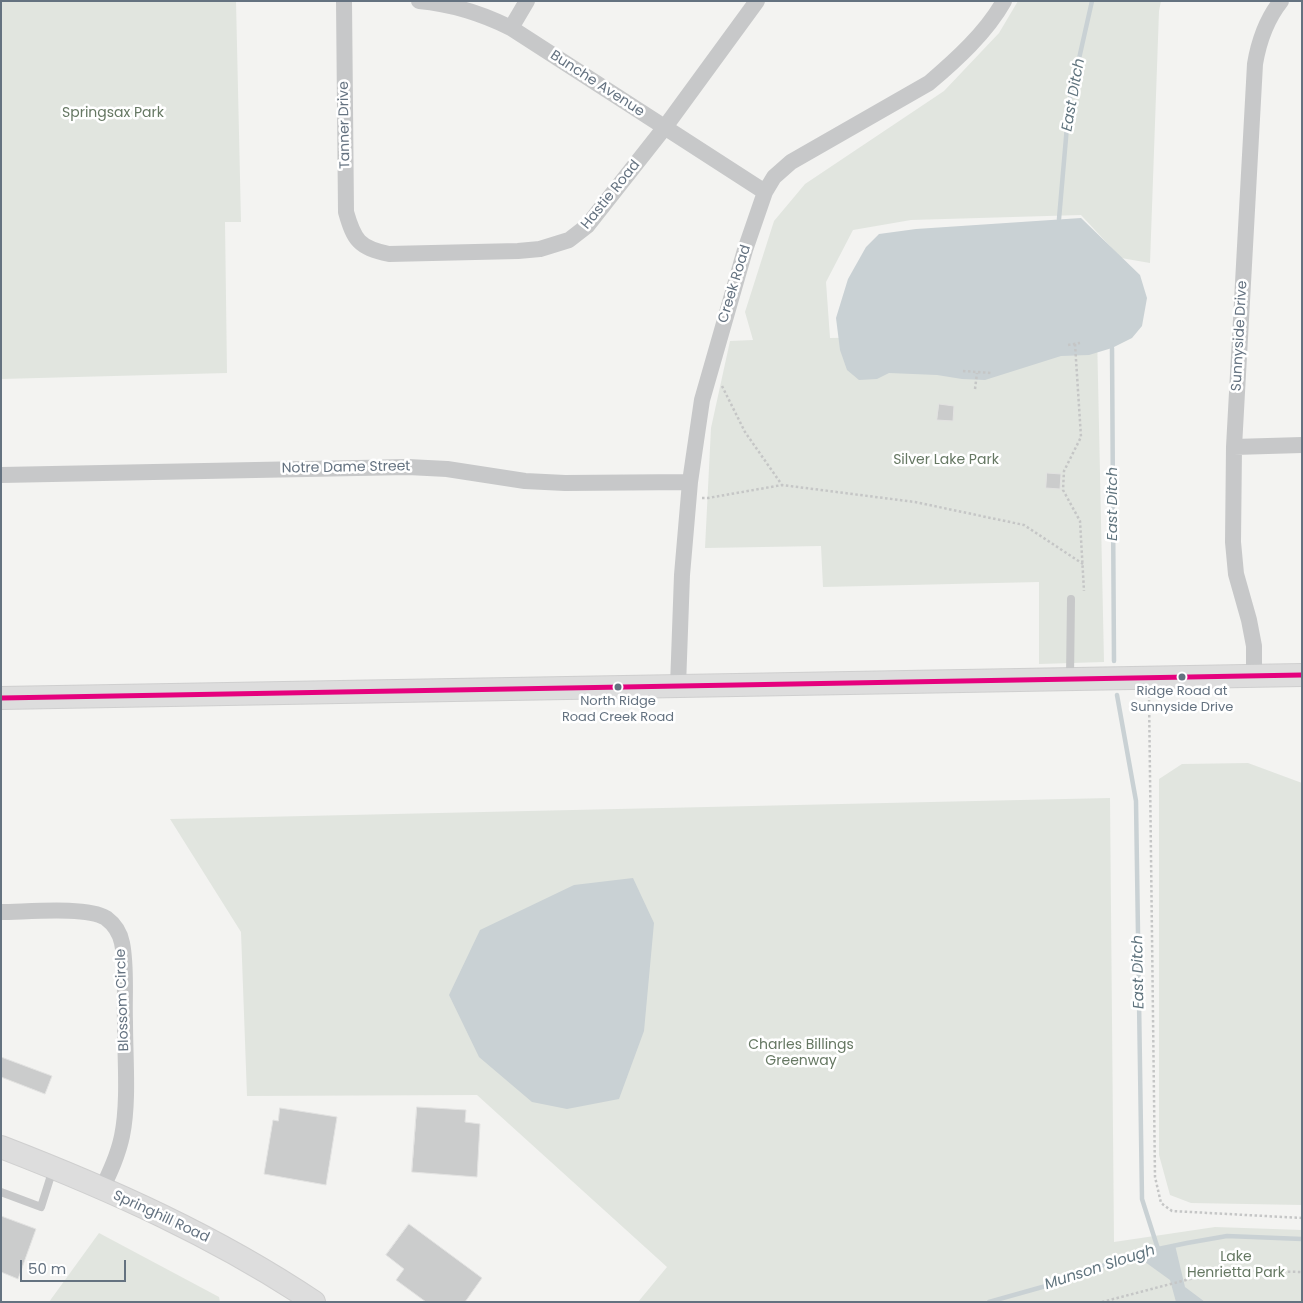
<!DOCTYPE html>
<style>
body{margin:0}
#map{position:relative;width:1303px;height:1303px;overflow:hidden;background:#f3f3f1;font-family:Poppins,sans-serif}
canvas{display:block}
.frame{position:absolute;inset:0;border:2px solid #647280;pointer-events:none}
.scale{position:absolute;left:20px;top:1260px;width:106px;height:22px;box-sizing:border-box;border:2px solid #647280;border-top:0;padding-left:6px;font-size:15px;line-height:18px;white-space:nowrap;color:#647280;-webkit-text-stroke:4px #fff;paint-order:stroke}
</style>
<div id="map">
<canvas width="1303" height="1303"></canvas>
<div class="frame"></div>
<div class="scale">50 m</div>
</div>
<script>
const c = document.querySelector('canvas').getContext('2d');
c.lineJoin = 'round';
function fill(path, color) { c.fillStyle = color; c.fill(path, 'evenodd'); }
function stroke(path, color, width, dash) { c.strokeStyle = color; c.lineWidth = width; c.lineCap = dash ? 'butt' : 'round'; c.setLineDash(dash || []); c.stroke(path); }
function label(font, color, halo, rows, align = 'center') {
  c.font = font + ' Poppins,sans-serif'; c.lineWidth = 5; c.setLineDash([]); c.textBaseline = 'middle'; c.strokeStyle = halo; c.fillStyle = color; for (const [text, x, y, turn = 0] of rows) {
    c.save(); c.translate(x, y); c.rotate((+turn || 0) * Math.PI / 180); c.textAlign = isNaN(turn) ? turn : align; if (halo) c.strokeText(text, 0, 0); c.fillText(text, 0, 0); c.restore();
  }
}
const green = new Path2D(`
 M1,1H236L241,222H225L227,373L1,379Z
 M1018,1H1161L1159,11L1150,263L1121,258L1081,215L911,220L853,230L826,282L830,338L1097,333L1104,662L1039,664V582L823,587L821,546L705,548L711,428L730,341L753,340L745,312L774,221L805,184L944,91L999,33Z
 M1248,763L1302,783V1205L1191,1203L1170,1195L1159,1155V779L1182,764Z
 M1110,798L1114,1242L1215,1227L1302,1230V1302H638L667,1267L477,1095L247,1096L241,932L170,819Z
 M99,1233L219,1297L220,1302H49Z`);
const water = new Path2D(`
 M1081,218L1140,275L1147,298L1142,326L1132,338L1112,348L1089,355L1061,356L985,380L962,379L937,375L889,373L877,379L859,380L847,370L840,350L836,318L848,279L866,247L879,234L916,229Z
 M633,878L654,923L644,1031L619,1099L567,1109L532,1102L479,1057L449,995L480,930L574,885Z
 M1175,1245L1185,1287L1205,1302H1176L1170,1280L1134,1254Z`);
const stream = new Path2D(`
 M1059,219L1069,103L1092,1
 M1112,348L1114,661
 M1117,695L1136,801L1142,1199L1158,1249
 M989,1302L1053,1284L1134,1254L1187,1243L1227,1236L1302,1239`);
const building = new Path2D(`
 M939,404L954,406L953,421L937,420Z
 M1047,473L1061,474L1060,489L1046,488Z
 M1,1057L52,1076L45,1094L1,1077Z
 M417,1107L466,1110L465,1122L480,1124L477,1177L412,1172Z
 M280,1108L337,1117L326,1185L264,1174L273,1120L278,1121Z
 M1,1216L36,1229L18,1279L1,1272Z
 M409,1224L482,1278L465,1302H426L396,1280L404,1269L386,1255Z`);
const path = new Path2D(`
 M1075,344L1081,437L1064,471L1063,490L1080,521L1084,591
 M1068,345L1080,343
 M963,371L991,373
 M722,386L745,432L782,485
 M975,389L977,373
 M702,498H708L782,485L915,502L1024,525L1083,564
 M1149,695L1155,1177L1161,1203L1172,1211L1302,1218
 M1102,1302L1224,1270L1302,1272`);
const lane = new Path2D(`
 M1070,677L1071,599
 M1,1192L41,1207L53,1169`);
const street = new Path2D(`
 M344,1L346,212C354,240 359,248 389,254L518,251L540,249L569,240L587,226L665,127L757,1
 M419,1C452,4 481,13 511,28L765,192
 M511,28L527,1
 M1234,447L1302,445
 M1,475L408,467L447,469L525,481L565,483L690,482
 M1254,676V646L1249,620L1236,574L1233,542L1234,447L1255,64C1259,40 1266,20 1281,1
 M678,686L682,575L690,482L702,400L745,250L765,192L774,177L791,162L929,83C956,60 986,33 1004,1
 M1,912C26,912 86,906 106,918C114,924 120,933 122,943C127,968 124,997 125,1022C125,1058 129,1102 122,1136C118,1155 110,1172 102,1189`);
const secondary = new Path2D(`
 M1,698L1302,675
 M1,1147C110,1189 217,1237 314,1302`);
const bus1 = new Path2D(`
 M1,698L1302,675`);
const markers = [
 [1182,677,4.5,"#647280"],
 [618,687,4.5,"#647280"]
];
const busNames = [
 ["Ridge Road at",1182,692],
 ["Sunnyside Drive",1182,708],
 ["North Ridge",618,702],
 ["Road Creek Road",618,718]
];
const streetNames = [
 ["Bunche Avenue",597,84,33],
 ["Tanner Drive",345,125,-91],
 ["Hastie Road",611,195,-51],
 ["Creek Road",735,284,-73],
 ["Sunnyside Drive",1240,336,-87],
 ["Notre Dame Street",346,468,-1],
 ["Blossom Circle",123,1000,-92],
 ["Springhill Road",161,1217,25]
];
const parkNames = [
 ["Springsax Park",113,113],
 ["Silver Lake Park",946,460],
 ["Charles Billings",801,1045],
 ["Greenway",801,1061],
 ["Lake",1236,1257],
 ["Henrietta Park",1236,1273]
];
const waterNames = [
 ["East Ditch",1074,95,-80],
 ["East Ditch",1113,504,-90],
 ["East Ditch",1139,972,-91],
 ["Munson Slough",1100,1268,-18]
];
fill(green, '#e1e5df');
fill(water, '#c9d1d4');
stroke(stream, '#c9d1d4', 4.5);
fill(building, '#cbcccc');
stroke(building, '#e2e2e1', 1);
stroke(secondary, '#cfcfcf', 24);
stroke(path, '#c5c6c6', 2.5, [2.5, 2.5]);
stroke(lane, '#c7c8c9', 8);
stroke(street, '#c7c8c9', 16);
stroke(secondary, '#ddd', 22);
stroke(bus1, '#e5007d', 5);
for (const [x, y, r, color] of markers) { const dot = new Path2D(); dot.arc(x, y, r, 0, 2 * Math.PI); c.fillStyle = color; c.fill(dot); stroke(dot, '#fff', 2); }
label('13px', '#647280', '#fff', busNames);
label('14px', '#647280', '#fff', streetNames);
label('14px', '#667863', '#fff', parkNames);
label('italic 15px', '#60747e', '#fff', waterNames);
</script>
